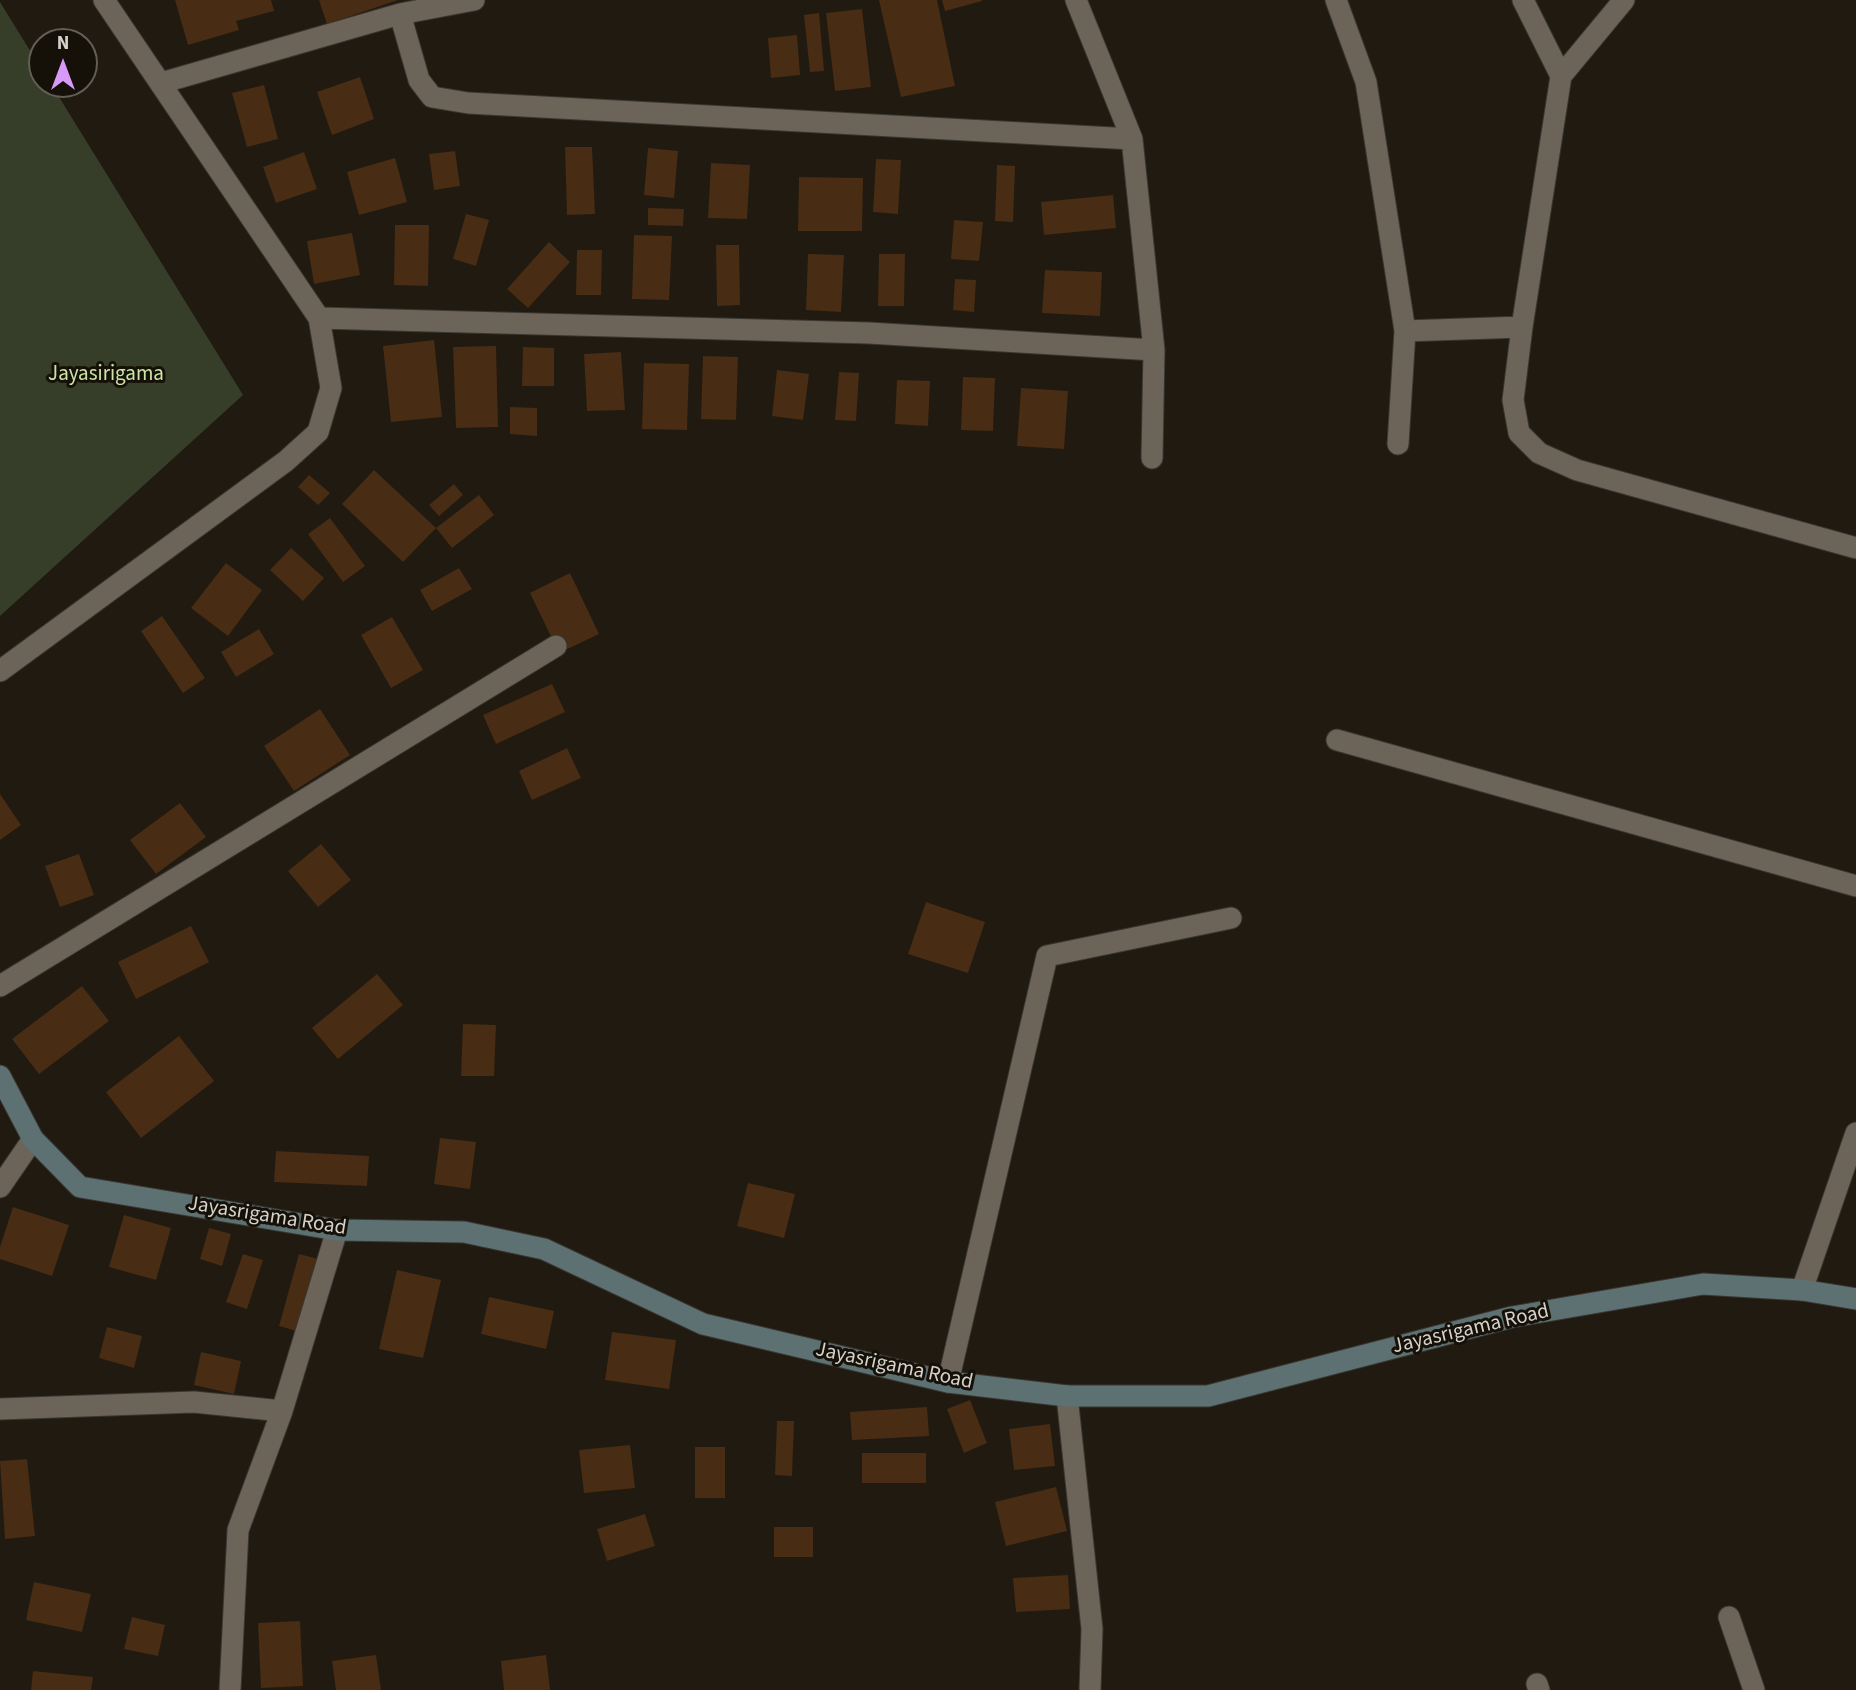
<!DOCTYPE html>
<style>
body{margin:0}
#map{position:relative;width:1856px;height:1690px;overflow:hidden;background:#201a10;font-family:"Source Sans 3",sans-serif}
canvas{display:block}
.north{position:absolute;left:28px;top:28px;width:70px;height:70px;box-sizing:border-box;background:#161108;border:2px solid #625e56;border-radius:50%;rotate:0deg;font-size:19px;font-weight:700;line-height:28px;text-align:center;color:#d5d1cb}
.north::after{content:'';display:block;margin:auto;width:24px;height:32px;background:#d89af8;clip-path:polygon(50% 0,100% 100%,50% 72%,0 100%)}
</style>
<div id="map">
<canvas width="1856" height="1690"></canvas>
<div class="north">N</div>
</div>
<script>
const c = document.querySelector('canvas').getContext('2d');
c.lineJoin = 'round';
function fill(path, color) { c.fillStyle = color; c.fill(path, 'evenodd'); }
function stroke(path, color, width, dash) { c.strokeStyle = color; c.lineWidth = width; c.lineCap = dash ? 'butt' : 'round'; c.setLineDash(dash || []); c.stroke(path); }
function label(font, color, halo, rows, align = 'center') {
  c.font = font + ' "Source Sans 3",sans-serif'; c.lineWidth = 6; c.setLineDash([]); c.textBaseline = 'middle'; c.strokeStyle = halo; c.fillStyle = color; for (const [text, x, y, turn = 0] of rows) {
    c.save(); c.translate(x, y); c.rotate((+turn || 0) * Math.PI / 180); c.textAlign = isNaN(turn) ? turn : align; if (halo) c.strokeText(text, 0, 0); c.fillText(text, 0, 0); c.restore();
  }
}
const green = new Path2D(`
 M0,2L42,70V84H51L243,395L0,616Z`);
const building = new Path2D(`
 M175,0H271L274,11L236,21L239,30L188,45Z
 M319,0H398L327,24Z
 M879,0H937L955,86L901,97Z
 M942,0H982V1L945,11Z
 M862,9L871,87L835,91L826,13Z
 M819,13L824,71L810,72L804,15Z
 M797,35L800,75L771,78L768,38Z
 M360,77L374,119L332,135L317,92Z
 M264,85L278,139L247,147L232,93Z
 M565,147H592L595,214L567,215Z
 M648,148L678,151L674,198L644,195Z
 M455,151L460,186L434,190L429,154Z
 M304,152L317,189L276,203L263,167Z
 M395,158L407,202L359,215L347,172Z
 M876,159L901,160L898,214L873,212Z
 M711,163L750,165L747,219L708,218Z
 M997,165L1015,166L1013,222L995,221Z
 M799,177L863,178L862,231H798Z
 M1113,195L1116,228L1044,235L1041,202Z
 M648,208L684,209L683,226L648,225Z
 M466,214L489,220L476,266L453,259Z
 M954,220L983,222L979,261L951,259Z
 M395,225H429L428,286L394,285Z
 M352,233L360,275L314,284L307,241Z
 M634,235L672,236L669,300L632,299Z
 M549,242L570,262L528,308L507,289Z
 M716,245H739L740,305L717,306Z
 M577,250H602L601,295H576Z
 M808,254L844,255L841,312L806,310Z
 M879,254H905L904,306H878Z
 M1045,270L1102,272L1100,316L1042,313Z
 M955,279L976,280L974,312L953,310Z
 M434,340L442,417L391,422L383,346Z
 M496,346L498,427L456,428L453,347Z
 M523,347L554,348V386H522Z
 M621,352L625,410L587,411L584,354Z
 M703,356L738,357L736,420L701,419Z
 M644,363L689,364L687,430L642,429Z
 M777,370L809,374L803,420L772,416Z
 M839,372L859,373L856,421L835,420Z
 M963,377L995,378L993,431L961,430Z
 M897,380L930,381L928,426L895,424Z
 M1021,388L1068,391L1064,449L1017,446Z
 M510,407L537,408V436L510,434Z
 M374,470L436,528L403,562L342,504Z
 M309,475L330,493L318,505L298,487Z
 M454,484L463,495L439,516L429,505Z
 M479,495L494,515L452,548L436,528Z
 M330,518L365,566L343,582L308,534Z
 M291,548L324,578L303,601L270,570Z
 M226,563L262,590L228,636L191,608Z
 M459,568L472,589L432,611L420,590Z
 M570,573L599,634L559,653L530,593Z
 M162,616L205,678L183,693L141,631Z
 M392,617L423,670L391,688L361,635Z
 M259,629L274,654L236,677L221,652Z
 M552,684L565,712L496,744L483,715Z
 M320,709L350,755L294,791L264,746Z
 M567,748L581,778L532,800L519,771Z
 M0,794L21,825L0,840Z
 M180,803L206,837L156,874L130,840Z
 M321,844L351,880L318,907L288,871Z
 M79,854L94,895L60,907L45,866Z
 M926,902L985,922L968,973L908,954Z
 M191,926L209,962L136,999L118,962Z
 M377,974L403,1005L338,1059L312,1028Z
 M82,986L109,1021L39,1074L12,1039Z
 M463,1024L496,1025L494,1076H461Z
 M179,1036L214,1081L141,1138L106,1092Z
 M440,1138L476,1142L470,1189L434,1184Z
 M276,1151L369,1156L367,1186L274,1182Z
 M748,1183L795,1194L784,1238L737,1226Z
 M13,1207L69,1225L52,1276L0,1259V1247Z
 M124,1215L171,1228L156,1280L109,1267Z
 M209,1228L231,1234L222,1266L200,1259Z
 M243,1254L263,1260L247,1309L226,1302Z
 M299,1254L326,1261L307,1334L279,1326Z
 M397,1270L441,1280L423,1358L379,1349Z
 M489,1297L554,1311L546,1349L481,1334Z
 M107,1327L142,1336L134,1368L99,1358Z
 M612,1332L676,1340L669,1389L605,1380Z
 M201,1352L241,1361L234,1394L194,1385Z
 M970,1400L987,1443L964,1453L947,1409Z
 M927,1407L929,1436L852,1440L850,1412Z
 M777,1421H794L792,1476L775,1475Z
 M1050,1424L1055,1466L1014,1470L1009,1429Z
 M630,1445L635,1488L584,1493L579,1450Z
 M695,1447H725V1498H695Z
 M862,1453H926V1483H862Z
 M27,1459L35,1536L5,1539L0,1461Z
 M1056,1487L1067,1531L1006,1546L995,1502Z
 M645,1514L655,1546L607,1561L597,1529Z
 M774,1527H813V1557H774Z
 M1068,1575L1070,1609L1016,1612L1013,1578Z
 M34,1582L91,1594L82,1632L26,1620Z
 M132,1617L165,1625L158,1656L124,1649Z
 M300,1621L303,1686L261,1688L258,1623Z
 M376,1655L381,1690H336L332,1661Z
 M546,1655L550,1690H504L501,1661Z
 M33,1671L93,1677L91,1690H31Z`);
const street = new Path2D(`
 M1336,0L1366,82L1405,331L1522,327L1561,76L1523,0
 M400,14L419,80L432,97L468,103L1132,139
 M1561,76L1624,0
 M161,83L400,14L474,0
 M319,318L869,333L1154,350L1132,139L1076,0
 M1522,327L1513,400L1519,433L1539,453L1577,470L1856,548
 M1398,444L1405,331
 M1152,458L1154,350
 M0,671L286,461L318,432L331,388L319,318L104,0
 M1337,740L1856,886
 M0,986L556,646
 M0,1187L33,1139
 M1802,1290L1856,1133
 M948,1382L1047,956L1231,918
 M1067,1396L1092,1629L1090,1690
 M0,1409L194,1402L282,1411
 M1729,1617L1754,1690
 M1537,1684L1539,1690
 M230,1690L238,1530L282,1411L337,1230`);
const secondary = new Path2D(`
 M0,1076L33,1139L80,1187L337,1230L464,1232L544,1249L703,1324L948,1382L1067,1396H1208L1512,1317L1703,1284L1802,1290L1856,1299`);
const parkNames = [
 ["Jayasirigama",106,375]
];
const streetNames = [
 ["Jayasrigama Road",267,1217,9],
 ["Jayasrigama Road",1471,1330,-13],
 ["Jayasrigama Road",894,1367,12]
];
fill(green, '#363e29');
fill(building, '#482c13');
stroke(street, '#3a3631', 23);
stroke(secondary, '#3a3631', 23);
stroke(street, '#6c6459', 21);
stroke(secondary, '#5d7173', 21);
label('21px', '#cce4a6', '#161108', parkNames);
label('21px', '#d5d1cb', '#161108', streetNames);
</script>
